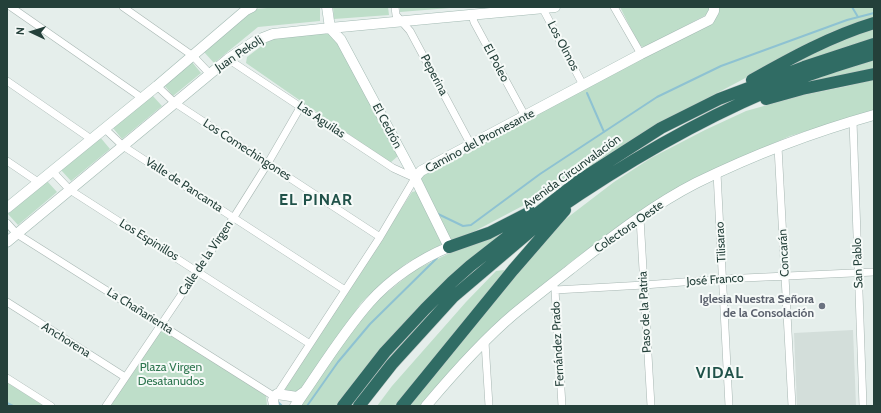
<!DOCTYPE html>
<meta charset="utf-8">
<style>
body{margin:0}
#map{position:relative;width:881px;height:413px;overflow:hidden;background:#e5eeeb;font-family:Cabin,sans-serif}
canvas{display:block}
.frame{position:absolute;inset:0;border:8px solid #24403a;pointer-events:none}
.north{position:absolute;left:12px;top:12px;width:40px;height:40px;-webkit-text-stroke:3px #f6faf8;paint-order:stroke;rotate:274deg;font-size:11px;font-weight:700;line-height:16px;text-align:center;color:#24403a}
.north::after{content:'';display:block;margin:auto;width:14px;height:18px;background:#24403a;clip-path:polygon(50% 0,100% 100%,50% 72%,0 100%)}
</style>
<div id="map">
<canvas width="881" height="413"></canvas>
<div class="frame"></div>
<div class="north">N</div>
</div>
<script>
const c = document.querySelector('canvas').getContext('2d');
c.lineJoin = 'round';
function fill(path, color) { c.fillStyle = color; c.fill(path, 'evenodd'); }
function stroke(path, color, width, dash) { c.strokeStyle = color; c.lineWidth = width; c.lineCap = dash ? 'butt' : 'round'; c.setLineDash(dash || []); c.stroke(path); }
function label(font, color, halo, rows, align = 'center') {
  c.font = font + ' Cabin,sans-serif'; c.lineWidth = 4; c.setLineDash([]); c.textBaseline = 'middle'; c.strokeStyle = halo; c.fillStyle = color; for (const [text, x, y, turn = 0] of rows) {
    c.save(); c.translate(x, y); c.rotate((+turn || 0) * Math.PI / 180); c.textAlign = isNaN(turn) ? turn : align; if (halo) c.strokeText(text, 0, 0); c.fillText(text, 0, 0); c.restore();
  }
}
const built = new Path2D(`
 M853,330L856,406H797L794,333Z`);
const green = new Path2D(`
 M279,7H320V21L258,27L214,63L204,52L255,9Z
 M333,7H388L389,15L334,19Z
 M400,7H462L400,12Z
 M620,7H710L708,14L647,46L643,47L639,45Z
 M718,7H874V18L831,32L736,83L674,116L547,193L458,240H451L421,179L422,176L714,20Z
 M874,26V38L779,72L790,61Z
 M324,31L334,35L398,156L390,163L246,63L247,57L272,38Z
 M874,59V70L788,90L822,73Z
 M192,62L201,73L173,96L164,85Z
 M874,78V111L790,136L749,154L620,225L567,265L514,308L420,406H409L497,296L563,221L614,182L651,158L705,130L746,111L803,95L848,86Z
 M152,95L162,106L122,139L113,128Z
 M100,137L110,149L71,181L61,170Z
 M47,181L57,192L18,225L8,214Z
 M417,191L441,238V244L437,248L407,263L384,281L361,303L300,393H286L285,387L412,192Z
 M530,217L468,262L337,406H300L342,343L370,306L415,270L456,250Z
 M504,270V275L399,406H377L392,386L466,302L496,271Z
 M165,330L266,395L267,406H110L158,333Z
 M7,382L44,406H7Z`);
const stream = new Path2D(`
 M852,7L858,17
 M587,93L604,132
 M436,213L463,226L471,225L540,174L657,97L721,66L847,20L874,13
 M278,402L282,406
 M7,403L13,406
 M307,406L338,362L370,324L437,258`);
const street = new Path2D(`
 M11,7L142,98
 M123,7L193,56L210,74
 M395,7L396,15L410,31L471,145
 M542,7L583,85
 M614,7L641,54
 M472,15L474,22L525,116
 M228,59L393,168L415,178L380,237L276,396
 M7,81L91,139
 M157,86L175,103L380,237
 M853,121L863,406
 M105,129L123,146L345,290
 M778,147L792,406
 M7,161L38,182
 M52,171L70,190L310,344
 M717,173L729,406
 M640,218L651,406
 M7,223L17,234L275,397
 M554,287L555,290L562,406
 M555,290L644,285L722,279L874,272
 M7,302L125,377
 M485,342L489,406
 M7,378L51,406
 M106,406L234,217L268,163L301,106`);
const secondary = new Path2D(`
 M415,178L421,171L641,54L709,20L714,11V7
 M7,208L157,86L246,10L252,7
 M7,242L228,59L255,41L273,34L330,28L555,7
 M277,394L297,397L304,392
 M273,400L274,406
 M295,406C319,372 341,335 369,303C390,279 420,259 449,247L415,178L341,40L330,28L327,7
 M426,406C453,374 482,341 514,314C536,296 558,279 581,261C617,233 655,204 696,183C753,155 813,132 874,115`);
const highway = new Path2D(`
 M752,80C791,58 831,36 874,23
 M766,99L802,89L874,74
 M449,247L489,233L530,212
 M343,406L385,352L425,309L452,282L470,266L580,180L661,128L719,99L804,67L874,44
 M359,406L392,364L453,297L552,213C620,166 691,124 768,91C802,76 838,65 874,54
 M402,406L513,270L565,210`);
const markers = [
 [822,306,4,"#6b7280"]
];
const streetNames = [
 ["Los Olmos",563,46,62],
 ["Juan Pekolj",239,54,-34],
 ["El Poleo",496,63,62],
 ["Peperina",434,75,62],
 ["Las Aguilas",321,120,34],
 ["El Cedrón",387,126,62],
 ["Camino del Promesante",480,141,-28],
 ["Los Comechingones",247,150,33],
 ["Avenida Circunvalación",572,172,-36],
 ["Valle de Pancanta",184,185,33],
 ["Colectora Oeste",629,227,-35],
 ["Los Espinillos",149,240,32],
 ["Tilisarao",721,242,-93],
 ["Concarán",784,253,-93],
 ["Calle de la Virgen",206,258,-56],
 ["San Pablo",858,263,-92],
 ["José Franco",715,280,-4],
 ["La Chañarienta",140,311,32],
 ["Paso de la Patria",645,312,-93],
 ["Anchorena",66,340,32],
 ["Fernández Prado",558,344,-93]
];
const worshipNames = [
 ["Iglesia Nuestra Señora",814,299],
 ["de la Consolación",814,313]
];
const parkNames = [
 ["Plaza Virgen",171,367],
 ["Desatanudos",171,381]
];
const districtNames = [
 ["EL PINAR",316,200],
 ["VIDAL",720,373]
];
fill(built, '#d3deda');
fill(green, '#bedec9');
stroke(stream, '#8ec2d2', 2);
stroke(street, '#a7b6b2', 8);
stroke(secondary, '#a3bab3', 11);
stroke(highway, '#c2cac8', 13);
stroke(street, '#fff', 7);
stroke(secondary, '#fff', 10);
stroke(highway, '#306c64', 12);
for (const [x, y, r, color] of markers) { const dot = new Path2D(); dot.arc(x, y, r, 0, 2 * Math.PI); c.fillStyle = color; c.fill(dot); stroke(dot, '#f6faf8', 1.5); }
label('12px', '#24403a', '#f6faf8', streetNames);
label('bold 12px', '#5b616d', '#f6faf8', worshipNames, 'right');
label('12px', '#2e764f', '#f6faf8', parkNames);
c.letterSpacing = '1px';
label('bold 16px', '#205249', '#f6faf8', districtNames);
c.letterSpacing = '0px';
</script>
